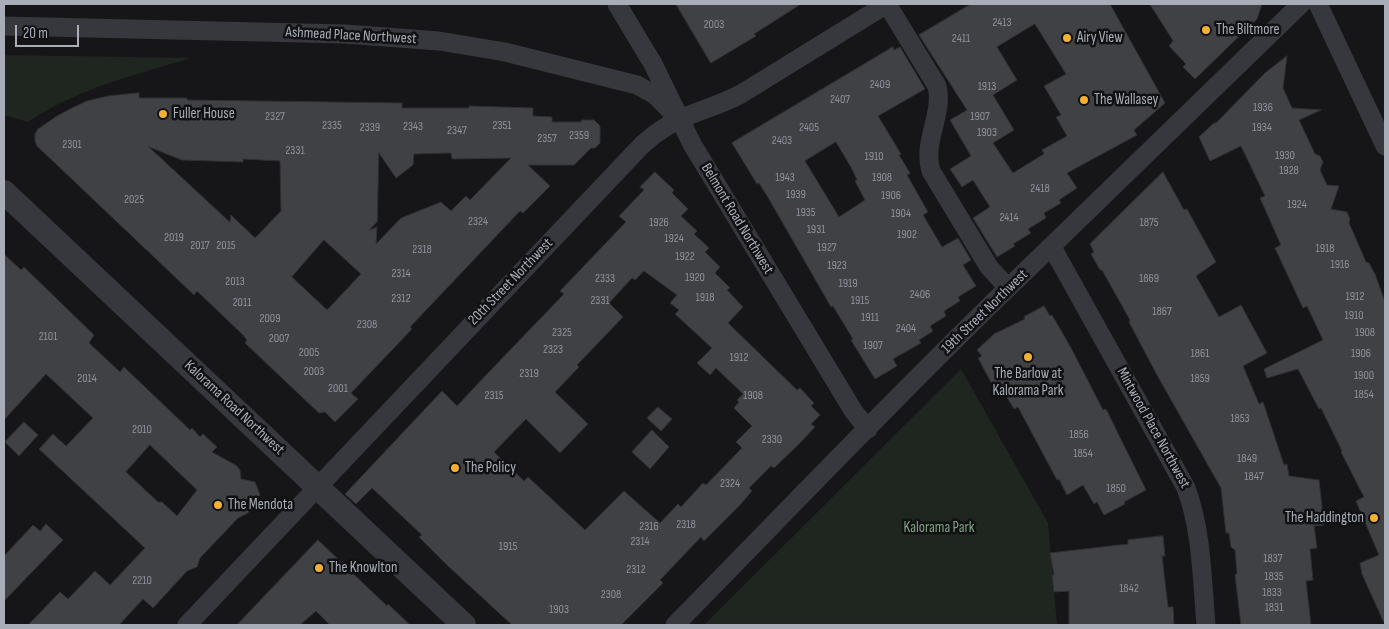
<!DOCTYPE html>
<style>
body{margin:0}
#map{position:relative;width:1389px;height:629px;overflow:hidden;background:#161618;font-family:"Sofia Sans Condensed",sans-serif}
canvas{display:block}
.frame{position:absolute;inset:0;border:5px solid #a8adb8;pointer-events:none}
.scale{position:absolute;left:15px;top:25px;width:64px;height:22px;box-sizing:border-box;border:2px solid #a8adb8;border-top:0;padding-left:6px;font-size:15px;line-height:18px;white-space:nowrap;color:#a8adb8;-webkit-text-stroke:4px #111113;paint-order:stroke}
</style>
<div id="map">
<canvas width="1389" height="629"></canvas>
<div class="frame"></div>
<div class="scale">20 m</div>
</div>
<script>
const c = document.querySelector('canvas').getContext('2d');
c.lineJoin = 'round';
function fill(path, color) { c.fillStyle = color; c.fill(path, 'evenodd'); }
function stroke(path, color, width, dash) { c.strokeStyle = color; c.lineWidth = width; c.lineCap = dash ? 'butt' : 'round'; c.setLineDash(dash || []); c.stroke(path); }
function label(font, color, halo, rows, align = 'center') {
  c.font = font + ' "Sofia Sans Condensed",sans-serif'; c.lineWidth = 5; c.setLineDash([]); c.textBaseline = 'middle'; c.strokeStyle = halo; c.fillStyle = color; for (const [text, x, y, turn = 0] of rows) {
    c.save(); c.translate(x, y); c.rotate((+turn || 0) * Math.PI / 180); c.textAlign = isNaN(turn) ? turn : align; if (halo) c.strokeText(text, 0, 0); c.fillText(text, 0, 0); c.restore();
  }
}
const green = new Path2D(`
 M4,55L191,58C135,75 76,89 28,122L4,115Z
 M961,369L1048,523L1057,625H704Z`);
const building = new Path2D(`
 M676,4H801L754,34L756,36L711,63Z
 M971,4H1110L1165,103L1134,130L1137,135L1067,173L1077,188L1059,200L1061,203L1044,213L1046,218L1028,229L1031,233L1013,244L1015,246L997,257L973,218L990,207L973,180L962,187L950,169L971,156L950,120L967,110L919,35ZM1035,24L1066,74L1044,86L1061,115L1056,117L1067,136L1042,150L1044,154L1013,173L993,143L1014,130L993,95L1017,80L997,47Z
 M1150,4H1262L1257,19L1195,79L1183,67L1186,64L1169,46L1173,41Z
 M893,47L894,50L900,47L925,89L878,116L901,154L899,155L910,173L907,175L928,212L923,215L942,247L958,238L971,260L963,265L976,286L958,297L960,301L944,311L946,316L930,326L933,331L919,340L921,343L893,359L897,366L875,379L851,340L853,339L833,306L831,307L769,199L759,183L757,184L732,143ZM836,142L852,169L857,180L855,181L865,200L839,217L805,161Z
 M1287,56L1283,88L1292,108L1321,110L1299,120L1315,154L1320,156L1323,162L1320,170L1327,185L1339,186L1331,209L1347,212L1350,219L1349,223L1366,262L1369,263L1375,274L1385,302V625L1362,574L1360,563L1379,555L1356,501L1364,497L1341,452L1342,451L1321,408L1319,409L1298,369L1267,378L1264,369L1323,340L1307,306L1303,308L1275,248L1281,245L1260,198L1265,196L1241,146L1210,161L1199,137L1215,122V124L1265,73Z
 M139,93V98H187V100L402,103V108H469V106L533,108V116L552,117V122H581L582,120H594L600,126V143L595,148H591L574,165H528L550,186L523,213L520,211L410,327L412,329L351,393L358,399L335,422L325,412L319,413L302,397L245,343L247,340L242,334L197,291L194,295L37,146L35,141V134L38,129L57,116L72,108L87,101L108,96ZM149,147L182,160L243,162V159L280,161L281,211L255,238L231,215L230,222ZM379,153L396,178L413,165L414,154L451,153L452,159L511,158L470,200L466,196L451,211L441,202L401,218L376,244L377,227L369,230L377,222ZM324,240L361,274L327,310L292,277Z
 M655,172L674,190L672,193L688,209L681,216L697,231L694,234L709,248L705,252L720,267L715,273L730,288L727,290L743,307L728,323L797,390L800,388L814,403L811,406L820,415L811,424L815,427L800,443L774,468L771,466L749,488L752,491L739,506L704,541L701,537L660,580L663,583L621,625H512L447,565L419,537L422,535L372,488L356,504L345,494L442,391L457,406L487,374L564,294L560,291L626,222L619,216L644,190L640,187ZM644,271L677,295L670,303L679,310L675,314L712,348L697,363L710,375L716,368L743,394L737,400L739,402L734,408L752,426L736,442L742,448L706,485L703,483L681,507L678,504L660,523L624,491L585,530L528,477L524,481L494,452L526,419L560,453L588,424L555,392L579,367L577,365L623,317L609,303L632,278L635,280Z
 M1163,172L1184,210L1187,209L1216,262L1196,276L1219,317L1241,305L1267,353L1243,366L1259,404L1263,402L1284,465L1287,464L1289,476L1319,480L1324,525L1314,526L1317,548L1310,549L1313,580L1306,581L1311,625H1241L1235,575L1237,573L1235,550L1231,547L1229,533H1226L1221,488L1157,375L1129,322L1130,320L1102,270H1100L1091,254L1094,252L1090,244Z
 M4,254L21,270L24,267L94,335L89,343L120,372L124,367L190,430L192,428L200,437L203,434L217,447L212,452L237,466L240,470L241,479L255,482L260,495L252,504L248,513L238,518L200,558L197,567L187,571L153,608L143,599L119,625H28L60,592L68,599L95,571L110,585L145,548L39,449L53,434L66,446L93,418L46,374L4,420ZM150,445L197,490L177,516L162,502H158L126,472Z
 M1044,306L1050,316L1052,315L1070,346L1103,410L1106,409L1146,490L1124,502L1125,504L1104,515L1097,502L1094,504L1083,485L1067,495L1059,479L1057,480L1018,407L1014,409L1005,394L999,397L978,358L982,356L977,350L994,334L1025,319L1024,317Z
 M658,407L672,419L661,431L647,418Z
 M24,422L38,435L19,456L5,442Z
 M652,430L669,447L650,469L632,452Z
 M46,524L63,540L4,601V556L33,525L40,531Z
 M1163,536L1165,556H1162L1168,607H1173L1174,624L1164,625H1069V591L1054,592L1052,575H1054L1050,553L1128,544V540Z
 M318,540L387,606L388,604L410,625H330L316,611L300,625H237Z`);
const minor = new Path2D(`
 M617,4L653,64L692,144L854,412L868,429
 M887,4L937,86C944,114 922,142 931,171L989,267L1008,288
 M1318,4L1385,146
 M4,26L345,34L439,41L505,52L637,85L655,95L680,120
 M1052,247L1186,488C1202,531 1202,580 1206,625
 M187,625L642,145C657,131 675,120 695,113C711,107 726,102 741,94L887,4
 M675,625C786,512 895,397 1008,288C1106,194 1203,99 1301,4`);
const tertiary = new Path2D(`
 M4,192L464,625`);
const markers = [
 [1206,30,5,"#f2b134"],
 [1067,38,5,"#f2b134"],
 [1084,100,5,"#f2b134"],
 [163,114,5,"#f2b134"],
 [1028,357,5,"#f2b134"],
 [455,468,5,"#f2b134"],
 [218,505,5,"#f2b134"],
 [1374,518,5,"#f2b134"],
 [319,568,5,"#f2b134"]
];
const numberNames = [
 ["2413",1002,23],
 ["2003",714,25],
 ["2411",961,39],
 ["2409",880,85],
 ["1913",987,87],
 ["2407",840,100],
 ["1936",1263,108],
 ["2327",275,117],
 ["1907",980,117],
 ["2335",332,126],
 ["2351",502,126],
 ["2343",413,127],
 ["2339",370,128],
 ["2405",809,128],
 ["1934",1262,128],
 ["2347",457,131],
 ["1903",987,133],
 ["2359",579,136],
 ["2357",547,139],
 ["2403",782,141],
 ["2301",72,145],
 ["2331",295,151],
 ["1930",1285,156],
 ["1910",874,157],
 ["1928",1289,171],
 ["1943",785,178],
 ["1908",882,178],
 ["2418",1040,189],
 ["1939",796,195],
 ["1906",891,196],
 ["2025",134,200],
 ["1924",1297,205],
 ["1935",806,213],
 ["1904",901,214],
 ["2414",1009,218],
 ["2324",478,222],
 ["1926",659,223],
 ["1875",1149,223],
 ["1931",816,230],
 ["1902",907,235],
 ["2019",174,238],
 ["1924",674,239],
 ["2017",200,246],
 ["2015",226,246],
 ["1927",827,248],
 ["1918",1325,249],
 ["2318",422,250],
 ["1922",685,257],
 ["1916",1340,265],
 ["1923",837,266],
 ["2314",401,274],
 ["1920",695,278],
 ["2333",605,279],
 ["1869",1149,279],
 ["2013",235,282],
 ["1919",848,284],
 ["2406",920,295],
 ["1912",1355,297],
 ["1918",705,298],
 ["2312",401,299],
 ["2331",600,301],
 ["1915",860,301],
 ["2011",242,303],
 ["1867",1162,312],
 ["1910",1354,316],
 ["1911",870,318],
 ["2009",270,319],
 ["2308",367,325],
 ["2404",906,329],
 ["2325",562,333],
 ["1908",1365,333],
 ["2101",48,337],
 ["2007",279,339],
 ["1907",873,346],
 ["2323",553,350],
 ["2005",309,353],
 ["1861",1200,354],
 ["1906",1361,354],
 ["1912",739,358],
 ["2003",314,372],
 ["2319",529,374],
 ["1900",1364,376],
 ["2014",87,379],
 ["1859",1200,379],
 ["2001",338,389],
 ["1854",1364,395],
 ["2315",494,396],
 ["1908",753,396],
 ["1853",1240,419],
 ["2010",142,430],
 ["1856",1079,435],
 ["2330",772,440],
 ["1854",1083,454],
 ["1849",1247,459],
 ["1847",1254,477],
 ["2324",730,484],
 ["1850",1116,489],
 ["2318",686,525],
 ["2316",649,527],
 ["2314",640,542],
 ["1915",508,547],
 ["1837",1273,559],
 ["2312",636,570],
 ["1835",1274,577],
 ["2210",142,581],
 ["1842",1129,589],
 ["1833",1272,593],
 ["2308",611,595],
 ["1831",1274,608],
 ["1903",559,610]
];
const poiNames = [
 ["The Biltmore",1216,30],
 ["Airy View",1077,38],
 ["The Wallasey",1094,100],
 ["Fuller House",173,114],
 ["The Barlow at",1028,374,"center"],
 ["Kalorama Park",1028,391,"center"],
 ["The Policy",465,468],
 ["The Mendota",228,505],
 ["The Haddington",1364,518,"right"],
 ["The Knowlton",329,568]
];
const streetNames = [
 ["Ashmead Place Northwest",351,36,3],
 ["Belmont Road Northwest",737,219,59],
 ["20th Street Northwest",511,282,-46],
 ["19th Street Northwest",985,312,-44],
 ["Kalorama Road Northwest",234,408,43],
 ["Mintwood Place Northwest",1153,428,61]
];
const parkNames = [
 ["Kalorama Park",939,528]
];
fill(green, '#1e261f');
fill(building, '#404145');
stroke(building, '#303034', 1);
stroke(minor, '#37383d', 19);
stroke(tertiary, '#37383d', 24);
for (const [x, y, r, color] of markers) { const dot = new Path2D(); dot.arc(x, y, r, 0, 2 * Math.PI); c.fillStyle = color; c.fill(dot); stroke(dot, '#111113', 2); }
label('12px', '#8e929b', null, numberNames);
label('15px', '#a8adb8', '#111113', poiNames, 'left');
label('15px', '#a8adb8', '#111113', streetNames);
label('15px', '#7fa381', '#111113', parkNames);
</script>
